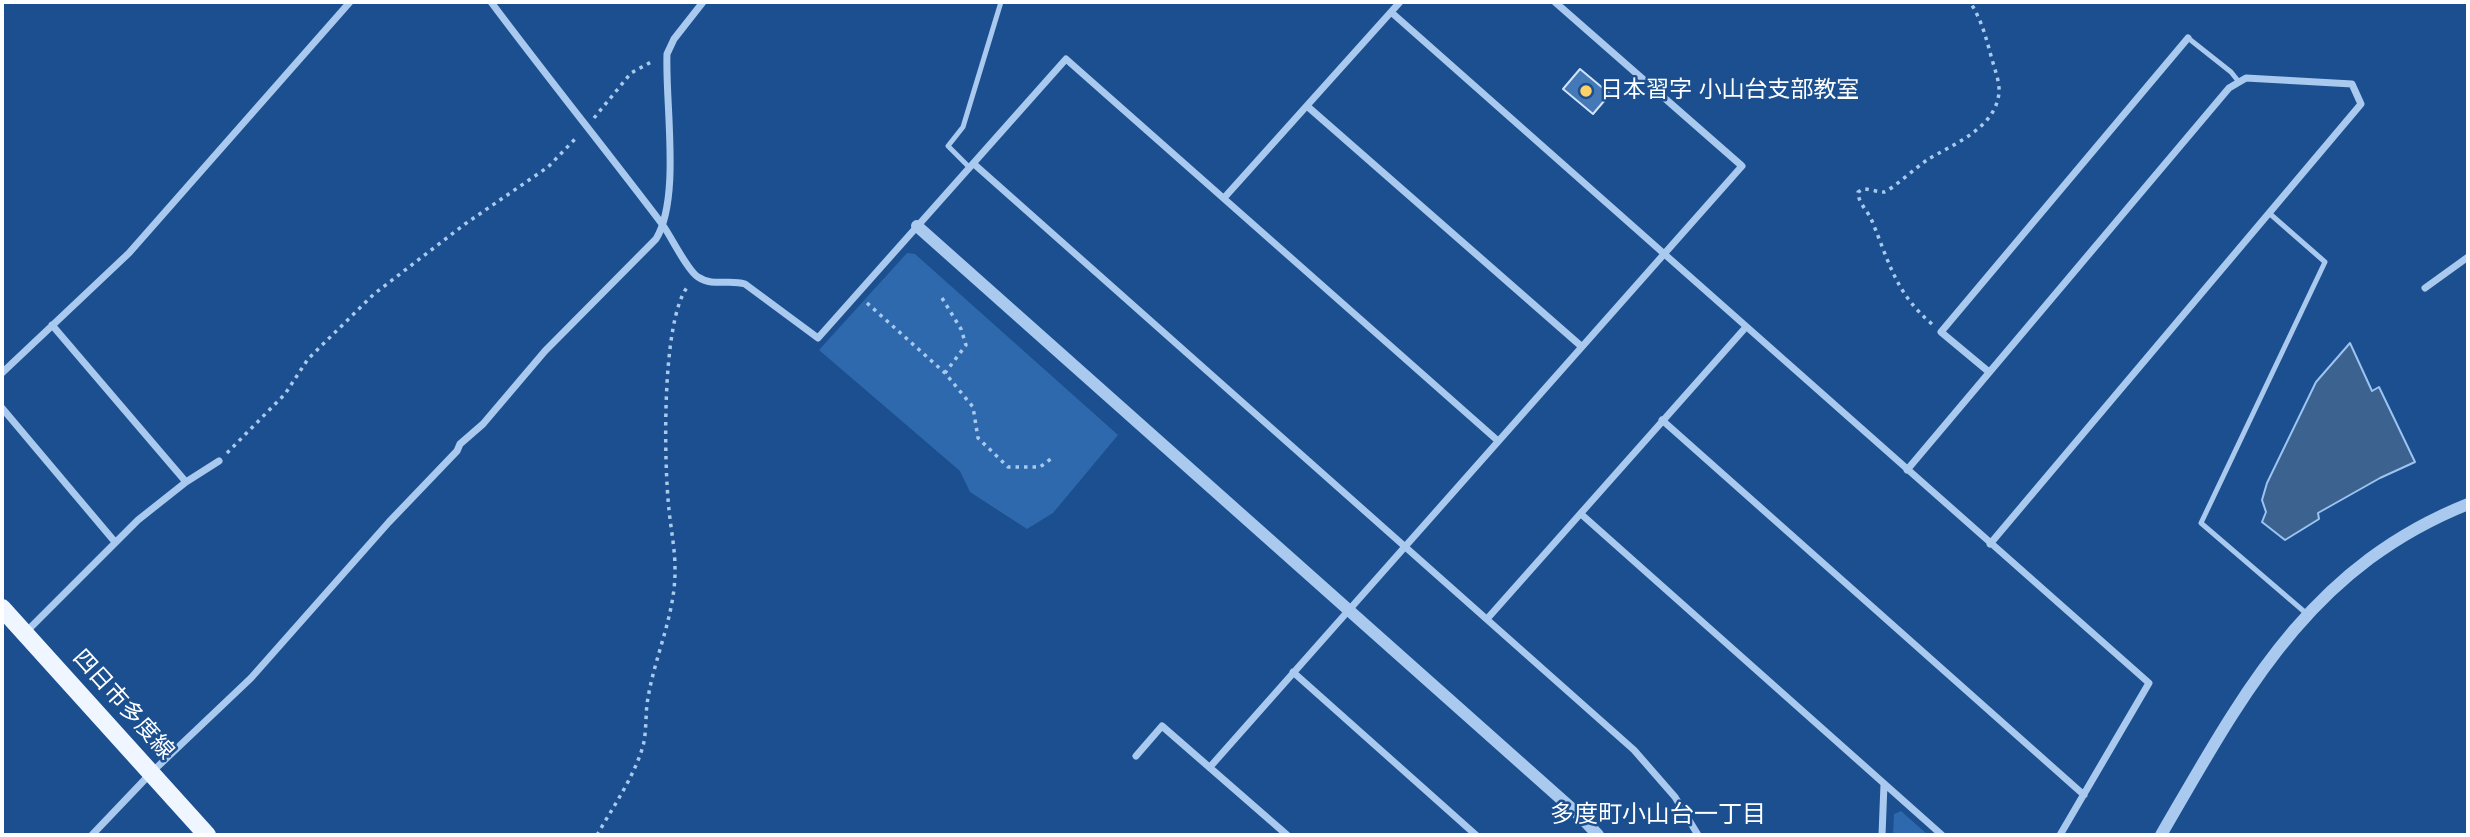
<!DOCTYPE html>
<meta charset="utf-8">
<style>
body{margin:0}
#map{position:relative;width:2470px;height:837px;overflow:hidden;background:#1b4f8f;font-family:Arial,sans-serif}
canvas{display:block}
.frame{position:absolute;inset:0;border:4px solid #fff;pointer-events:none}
</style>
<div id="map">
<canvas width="2470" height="837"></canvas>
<div class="frame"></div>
</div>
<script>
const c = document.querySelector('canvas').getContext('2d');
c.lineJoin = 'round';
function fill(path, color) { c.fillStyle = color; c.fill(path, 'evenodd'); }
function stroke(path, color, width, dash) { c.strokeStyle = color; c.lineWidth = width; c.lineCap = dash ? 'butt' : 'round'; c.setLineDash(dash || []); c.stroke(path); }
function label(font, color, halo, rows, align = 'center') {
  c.font = font + ' Arial,"Noto Sans JP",sans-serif'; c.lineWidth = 5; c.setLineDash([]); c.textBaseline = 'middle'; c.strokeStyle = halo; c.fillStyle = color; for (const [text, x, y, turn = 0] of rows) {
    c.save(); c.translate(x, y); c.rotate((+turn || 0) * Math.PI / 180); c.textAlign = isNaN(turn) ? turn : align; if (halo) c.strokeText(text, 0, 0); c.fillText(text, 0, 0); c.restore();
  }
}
const green = new Path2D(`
 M907,253L915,254L1118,435L1053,513L1027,529L970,492L960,471L819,350Z
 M1901,811L1928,835H1893L1894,814Z`);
const water = new Path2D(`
 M2350,343L2372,391L2379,387L2415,462L2380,478L2318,513L2319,519L2285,540L2262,522L2266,512L2262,500L2267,483L2316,382Z`);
const building = new Path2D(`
 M1580,69L1610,94L1593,114L1563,89Z`);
const path = new Path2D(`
 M594,118L631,73L653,61
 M942,298L961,329L966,345L945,373
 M867,303L945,373L973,407L978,438L1008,467H1040L1052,458
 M1932,324C1896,294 1889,262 1872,221C1868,211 1858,203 1858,192L1863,189C1870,189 1877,192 1884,192C1890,191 1918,166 1927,160C1953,144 1995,129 1999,93C2000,82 1994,67 1991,56C1986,37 1981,19 1970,2
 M227,453L285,394L308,359L374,294L465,224L548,167L577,137
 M597,835C613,807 634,777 643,746C647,731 645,713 648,698C655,655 676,613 675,568C675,549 671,530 669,510C664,464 661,320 688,286`);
const service = new Path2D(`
 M2188,38L2231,72L2239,82
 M970,168L948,146L963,127L1001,2
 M2269,213L2325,262L2201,523L2307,614`);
const minor = new Path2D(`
 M491,2C547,77 606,150 662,224C671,236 687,270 698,277C713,287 729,279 745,284L818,338L1066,59L1497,440
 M1391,12L2149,683L2060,835
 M1307,106L1581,346
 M974,164L1634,750L1675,797L1698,835
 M1224,198L1400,2
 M2425,288L2468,257
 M52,325L186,482
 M1989,372L1941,332L2188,38
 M2,373L129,253L350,2
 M2,408L115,542
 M1662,420L2084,795
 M1907,470L2229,88L2246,78L2352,84L2361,104L1990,544
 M1581,514L1942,835
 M1487,619L1746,327
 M25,633L138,520L186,482L219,461
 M1293,672L1476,835
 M1136,756L1162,726L1287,835
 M1210,767L1742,166L1555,2
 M92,835L152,772L251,678L389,522L457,451L460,444L483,424L545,351L656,239C681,198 665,104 667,54L674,39L703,2
 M1882,835L1884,784`);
const tertiary = new Path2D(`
 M917,226L1579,815L1598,835
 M2161,835C2243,694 2308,568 2468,504`);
const primary = new Path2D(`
 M2,608L207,835`);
const markers = [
 [1586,91,7,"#ffd166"]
];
const poiNames = [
 ["日本習字 小山台支部教室",1600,91]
];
const streetNames = [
 ["四日市多度線",123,705,48]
];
const neighbourhoodNames = [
 ["多度町小山台一丁目",1658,815]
];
fill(green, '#2e69ad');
fill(water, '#3c6290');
stroke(water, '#9cc4f0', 2);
fill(building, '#4478b7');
stroke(building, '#cfe3fa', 2);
stroke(path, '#a9c9ee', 3.5, [3.5, 5]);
stroke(service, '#a9c9ee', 5);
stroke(minor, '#a9c9ee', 7);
stroke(tertiary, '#a9c9ee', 12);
stroke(primary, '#f0f6ff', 18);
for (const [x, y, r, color] of markers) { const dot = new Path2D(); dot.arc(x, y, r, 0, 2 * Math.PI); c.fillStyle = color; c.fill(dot); stroke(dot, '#1b4f8f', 2.5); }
label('23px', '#fff', '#1b4f8f', poiNames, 'left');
label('23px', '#fff', '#1b4f8f', streetNames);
label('24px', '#fff', '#1b4f8f', neighbourhoodNames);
</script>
